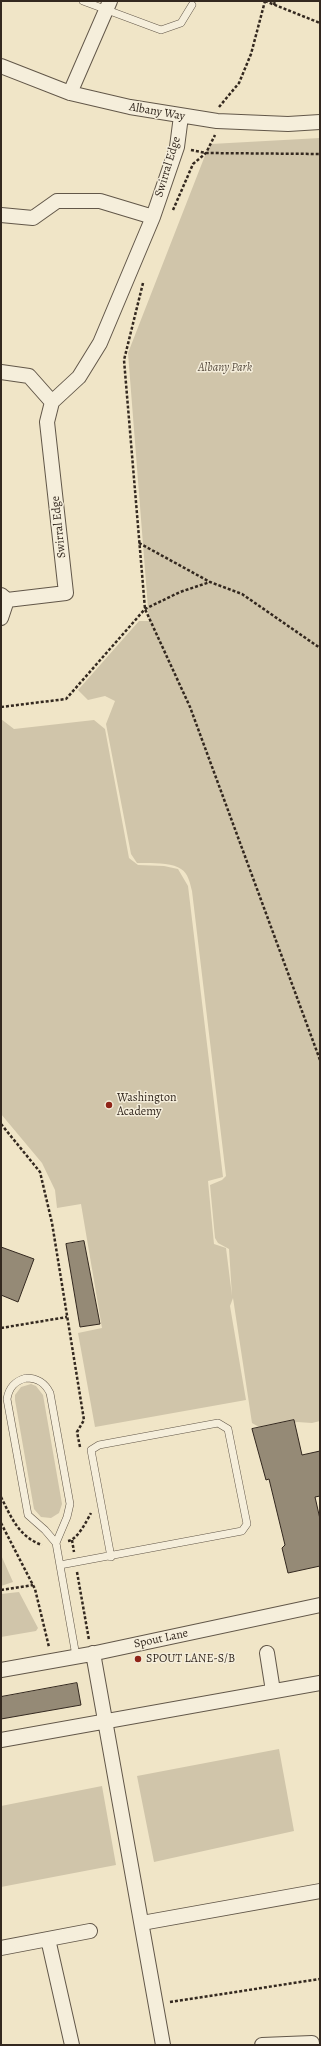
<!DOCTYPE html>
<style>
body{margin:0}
#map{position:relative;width:321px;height:2046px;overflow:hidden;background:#f0e5c7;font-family:Alegreya,serif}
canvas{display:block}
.frame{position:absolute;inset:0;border:2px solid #33281f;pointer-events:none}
</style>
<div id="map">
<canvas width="321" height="2046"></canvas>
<div class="frame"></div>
</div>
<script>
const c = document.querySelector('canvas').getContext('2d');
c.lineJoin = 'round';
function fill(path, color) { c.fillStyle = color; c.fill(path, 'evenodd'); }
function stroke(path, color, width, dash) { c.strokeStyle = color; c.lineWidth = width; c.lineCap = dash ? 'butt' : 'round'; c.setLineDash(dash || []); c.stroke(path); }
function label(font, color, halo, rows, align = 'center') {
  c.font = font + ' Alegreya,serif'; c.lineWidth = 3; c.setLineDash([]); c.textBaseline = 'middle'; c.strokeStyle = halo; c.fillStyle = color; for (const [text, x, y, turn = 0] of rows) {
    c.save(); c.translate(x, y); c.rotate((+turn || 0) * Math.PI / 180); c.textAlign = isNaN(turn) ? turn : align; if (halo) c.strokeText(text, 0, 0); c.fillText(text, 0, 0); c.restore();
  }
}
const green = new Path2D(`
 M320,138V1421L312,1423L297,1422L283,1428L264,1430L252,1423L233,1298L230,1306L246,1400L95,1427L78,1333L102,1328L81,1204L57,1208L55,1190L42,1163L1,1114V719L14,729L94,720L105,729L129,858L138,865L164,866L178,869L188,886L223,1177L208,1181L214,1244L226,1248L232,1296L229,1249L218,1243L215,1238L210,1185L222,1180L226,1176L192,891C190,883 188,873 181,869C172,862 148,863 137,863L131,854L106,724L115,701L105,696L88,700L78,690L139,621H149L128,353L206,153L211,144Z
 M31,1384L36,1386L43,1395L62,1504L59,1513L51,1518L41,1517L34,1509L15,1400V1395L21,1387Z
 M1,1555L13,1582L1,1586Z
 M19,1592L38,1628L36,1631L1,1637V1594Z
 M279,1749L294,1831L154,1862L137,1776Z
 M102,1786L116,1865L1,1887V1806Z`);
const building = new Path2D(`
 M84,1241L100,1324L80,1327L66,1244Z
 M1,1247L34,1259L18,1302L1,1295Z
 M294,1420L302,1455L320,1451V1496L315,1497L320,1519V1566L288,1573L282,1548L285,1545L269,1479L266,1480L252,1429Z
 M77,1683L81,1705L1,1719V1697Z`);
const path = new Path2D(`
 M265,1L320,23
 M274,5L275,1
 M219,107L239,83L251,54L265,1
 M191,150L206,153L320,154
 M173,210L193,164L206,153L215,135
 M143,283L124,360L145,609L190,707L320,1060
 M139,543L210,582L242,594L320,648
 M1,707L66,699L145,609L180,592L210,582
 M1,1124L40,1172L52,1223L84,1420L77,1432L80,1447
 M1,1328L67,1317
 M1,1497C11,1517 19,1537 42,1545
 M1,1523L35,1589L49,1647
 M72,1540L74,1552
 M68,1541C78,1539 86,1522 91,1513
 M77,1572L89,1640
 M1,1590L33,1585
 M170,2002L320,1979`);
const lane = new Path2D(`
 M83,1L161,30L181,23L192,5
 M26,1378C38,1378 45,1383 50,1393L70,1504L67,1517L56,1543L45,1530L28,1515L7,1399C9,1387 15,1381 26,1378Z
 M56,1543L76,1656
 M60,1565L242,1531L247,1524L228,1429L218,1423L99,1445L91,1450L111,1557`);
const street = new Path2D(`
 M1,66L70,93L130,107L217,121L288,124L320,122
 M70,93L110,1
 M1,215L33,218L57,201H100L153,217
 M1,372L29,376L52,402
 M7,600L66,593L47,422L52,402L79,377L100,343L153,217L177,147L181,116
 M1,618L7,600L1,595
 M93,1653L163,2045
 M267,1653L273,1691
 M1,1670L91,1654L320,1605
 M1,1740L320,1683
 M142,1923L320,1891
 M48,1939L72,2045
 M1,1948L90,1931
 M262,2045L312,2043`);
const markers = [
 [109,1105,4,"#8f2418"],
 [138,1659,4,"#8f2418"]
];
const streetNames = [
 ["Albany Way",157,112,10],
 ["Swirral Edge",168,167,-73],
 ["Swirral Edge",59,527,-96],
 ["Spout Lane",161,1639,-12]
];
const parkNames = [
 ["Albany Park",225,368]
];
const poiNames = [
 ["Washington",117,1098],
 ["Academy",117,1112],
 ["SPOUT LANE-S/B",146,1659]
];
fill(green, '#d0c5aa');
fill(building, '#958a76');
stroke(building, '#33281f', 1);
stroke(lane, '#625749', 8);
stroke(street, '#625749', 16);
stroke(path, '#33281f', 2.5, [3, 2]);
stroke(lane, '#f5eedb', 7);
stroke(street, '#f5eedb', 14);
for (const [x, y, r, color] of markers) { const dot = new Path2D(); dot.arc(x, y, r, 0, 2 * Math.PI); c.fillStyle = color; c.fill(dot); stroke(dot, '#f5eedb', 1.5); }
label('12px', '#33281f', '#f5eedb', streetNames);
label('italic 12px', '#5a4f42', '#f5eedb', parkNames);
label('12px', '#33281f', '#f5eedb', poiNames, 'left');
</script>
